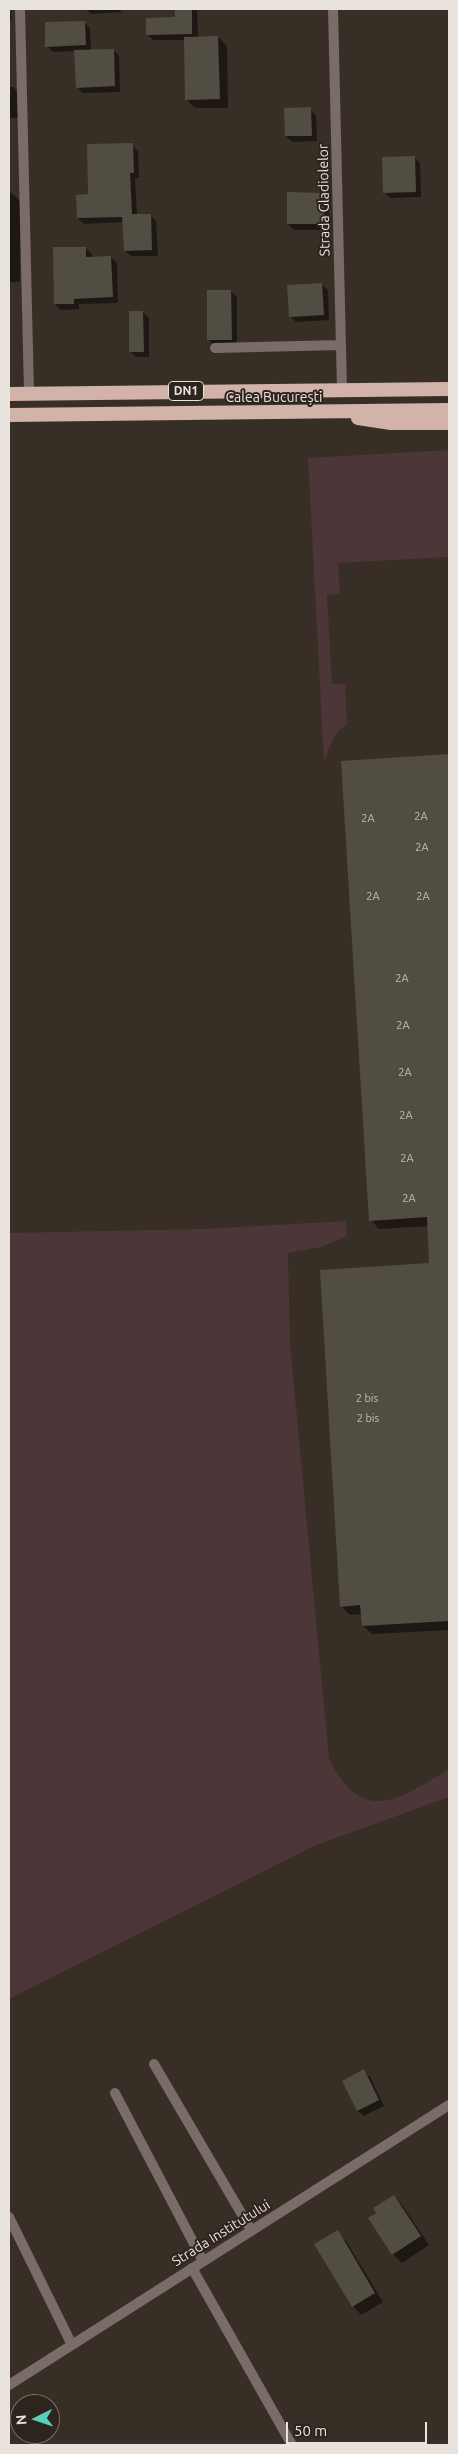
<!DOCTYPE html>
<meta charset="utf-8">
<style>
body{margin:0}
#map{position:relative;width:458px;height:2454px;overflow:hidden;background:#372e26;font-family:Ubuntu,sans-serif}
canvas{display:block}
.frame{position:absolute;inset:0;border:10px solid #e9e3de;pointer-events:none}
.north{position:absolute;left:10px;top:2394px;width:50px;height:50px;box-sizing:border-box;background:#2d241d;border:1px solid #78706a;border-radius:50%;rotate:266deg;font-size:14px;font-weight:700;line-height:20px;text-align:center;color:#e9e3de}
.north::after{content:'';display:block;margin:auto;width:18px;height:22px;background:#5bcebc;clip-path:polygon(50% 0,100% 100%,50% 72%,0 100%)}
.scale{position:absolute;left:286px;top:2422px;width:141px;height:22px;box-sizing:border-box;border:2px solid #e9e3de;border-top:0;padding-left:6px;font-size:15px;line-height:18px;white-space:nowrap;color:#e9e3de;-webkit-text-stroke:4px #2d241d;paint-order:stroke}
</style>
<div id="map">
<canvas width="458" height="2454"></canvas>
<div class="frame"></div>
<div class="north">N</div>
<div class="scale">50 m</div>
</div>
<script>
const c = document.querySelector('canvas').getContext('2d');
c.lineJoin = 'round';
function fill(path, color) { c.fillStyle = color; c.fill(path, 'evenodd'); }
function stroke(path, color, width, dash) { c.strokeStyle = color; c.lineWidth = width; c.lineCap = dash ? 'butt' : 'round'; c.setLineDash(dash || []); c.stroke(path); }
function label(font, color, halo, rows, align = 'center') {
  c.font = font + ' Ubuntu,sans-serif'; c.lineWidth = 4; c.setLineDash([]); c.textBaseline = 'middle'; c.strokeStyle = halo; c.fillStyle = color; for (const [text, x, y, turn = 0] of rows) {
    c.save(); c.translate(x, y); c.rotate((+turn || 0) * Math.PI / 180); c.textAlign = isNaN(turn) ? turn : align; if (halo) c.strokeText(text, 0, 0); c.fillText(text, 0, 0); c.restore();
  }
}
const green = new Path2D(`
 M449,450V557L338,563L340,594L327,595L332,684H345L347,724C333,733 329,748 324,763L308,458Z
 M346,1221L347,1236L322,1247L288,1253L290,1343L329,1759C363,1827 400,1799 449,1769V1797L314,1846L9,1999V1233L201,1229Z`);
const shadow = new Path2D(`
 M9,9H10L12,19H9Z
 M86,9H121V12L91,14Z
 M176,9H197L198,38L218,37L227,46L228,108H195L187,100L185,40H153L148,35L177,18Z
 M84,22L90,28L91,51L113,50L119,56L120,92L83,93L77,87L76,51L53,52L47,46Z
 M9,87H13L19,93V118H9Z
 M310,109L316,115L317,141L292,142L286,136Z
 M132,145L138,151L139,178H135L137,216L150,215L156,221L158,256H131L125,251L124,222L84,224L78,218L89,195Z
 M414,157L420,163L421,197L391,198L385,193Z
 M9,191L20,201V282H9Z
 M323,194L329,200V230H294L288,224Z
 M86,248L92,254V258L111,257L117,263L118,303L79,304V309L61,310L55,304Z
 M322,285L328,290L329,320L296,322L290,316Z
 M231,291L237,297V345H214L208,339Z
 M143,312L149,318V357H136L130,351Z
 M449,756V1630L372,1634L363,1626L362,1614L350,1615L341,1606L431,1265L428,1226L379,1229L371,1220L343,762Z
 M364,2071L370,2077L384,2106L364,2116L358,2111L343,2081Z
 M394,2196L402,2205L429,2245L402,2263L393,2254L370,2218Z
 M337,2232L346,2241L383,2302L361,2315L353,2306Z`);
const building = new Path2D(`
 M175,9H192V34L146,35V18L175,17Z
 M85,21L86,45L45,47V22Z
 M218,36L220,99L185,100L184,37Z
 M114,49L115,86L76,88L74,50Z
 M311,107L312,136H285L284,108Z
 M133,143L134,173H130L132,214H151L152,250L124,251L122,217L77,218L76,195L88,194L87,144Z
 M415,156L416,192L383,193L382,157Z
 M287,192L324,193V224H287Z
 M53,247H86V257L111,256L113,297L74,299V304H54Z
 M322,283L324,315L289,317L287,285Z
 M207,290H231L232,340H207Z
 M129,311H143L144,352H129Z
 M449,754V1621L362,1626L360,1605L340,1607L320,1270L429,1263L427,1217L369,1221L341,761Z
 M364,2069L379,2100L357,2111L342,2081Z
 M394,2195L421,2236L392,2255L368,2218L376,2213L373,2208Z
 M338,2230L375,2293L352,2307L314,2244Z`);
const minor = new Path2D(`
 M20,9L29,393
 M333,9L342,390
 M215,348L341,345
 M154,2064L251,2230
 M115,2093L203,2261
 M9,2217L72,2345
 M192,2268L292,2445
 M9,2385L449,2105`);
const trunk = new Path2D(`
 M9,394L449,389
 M9,415L449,410
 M358,418L391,423H449`);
const numberNames = [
 ["2A",421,816],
 ["2A",368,818],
 ["2A",422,847],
 ["2A",373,896],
 ["2A",423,896],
 ["2A",402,978],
 ["2A",403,1025],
 ["2A",405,1072],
 ["2A",406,1115],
 ["2A",407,1158],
 ["2A",409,1198],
 ["2 bis",367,1398],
 ["2 bis",368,1418]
];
const shields = [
 [186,391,35]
];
const shieldNames = [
 ["DN1",186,391]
];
const streetNames = [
 ["Strada Gladiolelor",324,200,-91],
 ["Calea București",274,397],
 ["Strada Institutului",221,2233,-32]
];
fill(green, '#4d3637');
fill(shadow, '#0007');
fill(building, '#524d42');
stroke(minor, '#7a6c68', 10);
stroke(trunk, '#d2b3a9', 14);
label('11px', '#c3beb7', null, numberNames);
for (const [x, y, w] of shields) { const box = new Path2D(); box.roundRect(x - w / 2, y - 9.5, w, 19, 4); c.fillStyle = '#2d241d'; c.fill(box); stroke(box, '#e9e3de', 1); }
label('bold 12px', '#e9e3de', null, shieldNames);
label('14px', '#e9e3de', '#2d241d', streetNames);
</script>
